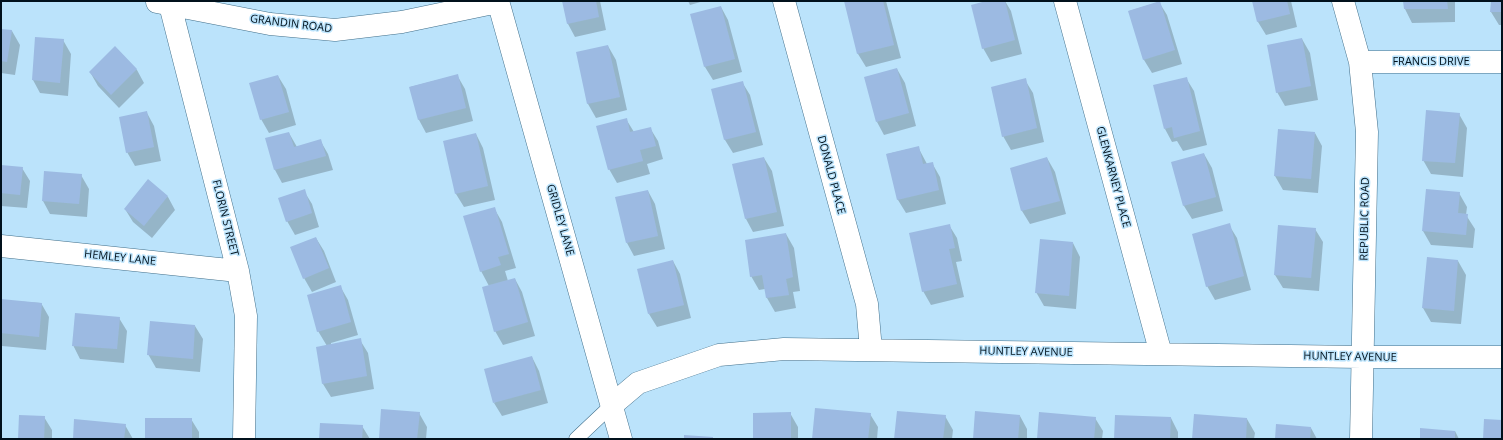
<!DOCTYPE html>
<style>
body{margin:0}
#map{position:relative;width:1503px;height:440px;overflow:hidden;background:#bbe3fb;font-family:"Open Sans",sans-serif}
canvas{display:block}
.frame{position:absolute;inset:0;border:2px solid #01111c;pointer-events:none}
</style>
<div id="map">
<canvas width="1503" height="440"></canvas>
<div class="frame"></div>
</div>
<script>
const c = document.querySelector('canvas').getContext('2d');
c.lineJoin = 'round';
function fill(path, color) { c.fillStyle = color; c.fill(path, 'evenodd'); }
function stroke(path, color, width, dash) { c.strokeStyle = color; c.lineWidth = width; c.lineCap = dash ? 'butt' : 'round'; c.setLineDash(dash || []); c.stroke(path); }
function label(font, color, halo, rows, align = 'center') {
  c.font = font + ' "Open Sans",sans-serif'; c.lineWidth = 3; c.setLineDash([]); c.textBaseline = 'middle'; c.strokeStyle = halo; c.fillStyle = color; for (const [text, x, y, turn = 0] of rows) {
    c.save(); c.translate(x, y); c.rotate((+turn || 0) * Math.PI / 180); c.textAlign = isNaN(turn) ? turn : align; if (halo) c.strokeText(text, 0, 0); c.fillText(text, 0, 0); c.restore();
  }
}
const shadow = new Path2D(`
 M563,1H600L606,30L575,37L568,24Z
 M688,1H704L690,5Z
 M845,1H886L901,58L866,67L858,54Z
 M990,1H1005L1011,11L1022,54L991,62L983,48Z
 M1253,1H1291L1297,27L1266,35L1258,22Z
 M1404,1H1455V22L1412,23L1405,9Z
 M1492,1H1502V25H1499L1491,12Z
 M1159,2L1167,15L1182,64L1152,73L1144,60L1129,11Z
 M721,7L728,20L742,72L713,80L705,67Z
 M1,30L12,31L20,45L15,75L1,73Z
 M1302,39L1310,53L1318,100L1285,106L1277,92Z
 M63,40L71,54L68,96L40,93L33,80Z
 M608,46L616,60L627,110L596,118L588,104L577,53Z
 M115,48L137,70L144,83L119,108L98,86L90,72Z
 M897,69L905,83L916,126L884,135L877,122Z
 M457,75L465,89L473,121L426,133L419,120L410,87Z
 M278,76L286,89L296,125L269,133L261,119Z
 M1186,78L1194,91L1207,145L1183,151L1177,141L1172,142L1165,129Z
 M1025,80L1033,93L1044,142L1011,150L1003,136Z
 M742,82L750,95L763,145L733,153L725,140L712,90Z
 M147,113L154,126L161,161L135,166L127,152Z
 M1459,114L1467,128L1463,177L1431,174L1423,160Z
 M626,119L634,132L650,128L658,141L663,159L647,164L650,174L617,183L609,169Z
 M289,133L297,147L320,140L328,154L333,170L282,183L275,170L266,139Z
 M1315,133L1322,146L1318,193L1283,190L1275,176Z
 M476,134L483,148L495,200L464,207L456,194L444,142Z
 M918,147L927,164L932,163L940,177L946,204L906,213L898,200L887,154Z
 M1204,154L1212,168L1223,211L1192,219L1184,206L1173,163Z
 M764,158L772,171L784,226L753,232L746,219Z
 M1047,158L1055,172L1066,214L1030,224L1022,211L1011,169Z
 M1,166L22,168L30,181L27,208L1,206Z
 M81,175L89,189L87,217L50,214L43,201Z
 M148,180L168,197L175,210L152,238L133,222L125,209Z
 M304,191L312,204L319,227L295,235L287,221Z
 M648,191L655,204L665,249L634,256L627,243Z
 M1427,191L1459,193L1467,207L1466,215L1475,229L1473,248L1431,245L1423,231Z
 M494,208L502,222L516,268L505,271L508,281L515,279L522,292L535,336L503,345L495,331L489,286L481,271Z
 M949,225L957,238L962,261L956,262L964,297L931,305L923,291Z
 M1229,225L1237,238L1251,290L1215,300L1207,286Z
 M1315,229L1323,242L1319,291L1283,288L1275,275Z
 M786,234L794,248L800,291L793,292L796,308L775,312L767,298L765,289L759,290L751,276Z
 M316,238L324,251L336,282L312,292L304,278Z
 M1073,243L1080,257L1076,309L1044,306L1036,292Z
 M1428,258L1458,261L1466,275L1461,324L1431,322L1423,308Z
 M673,261L680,274L691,318L657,327L649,314Z
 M340,286L348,300L358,335L331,343V345L360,340L368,353L374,389L331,397L323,384L327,346L318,331Z
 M1,300L41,303L49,317L46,350L2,346Z
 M119,318L127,331L124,363L80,359L73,345Z
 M195,326L203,339L200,372L156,368L148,354Z
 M532,357L539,371L548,403L502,416L494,403Z
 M419,413L427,427L426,439H380Z
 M790,413L798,427V439H754Z
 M870,414L878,427L877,439H813Z
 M945,416L953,430L952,439H895Z
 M1020,416L1027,429V439H974Z
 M44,417L52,430V439H19Z
 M1095,418L1103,431L1102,439H1038Z
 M1171,418L1178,432V439H1115Z
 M191,419L199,432V439H146Z
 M1247,419L1255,433L1254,439H1193Z
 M125,425L133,439H74Z
 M362,426L370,439H320Z
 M1311,428L1317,439H1276Z
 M1455,431L1459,439H1421Z`);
const building = new Path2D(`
 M562,1H596L599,17L567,24Z
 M844,1H883L894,45L857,54Z
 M986,1H1005L1015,40L982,49L971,5Z
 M1160,1L1175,50L1143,60L1128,11Z
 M1252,1H1287L1290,14L1257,22Z
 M1403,1H1447L1448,9H1404Z
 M1491,1H1502V12H1490Z
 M721,6L735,59L704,67L690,14Z
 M1,29L12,30L7,62L1,61Z
 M35,37L64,39L60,83L32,80Z
 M1302,38L1311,86L1276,93L1267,45Z
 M608,45L620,97L587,104L576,52Z
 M115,46L137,69L111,95L89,72Z
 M897,68L909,113L876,122L864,77Z
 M458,74L466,108L418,120L409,87Z
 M278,75L289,112L260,120L249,83Z
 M1187,77L1200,131L1174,138L1172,127L1164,129L1153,85Z
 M1026,78L1037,128L1002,137L991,87Z
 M743,81L756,132L724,140L711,89Z
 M1426,110L1460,113L1455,163L1422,161Z
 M147,111L154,147L126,153L119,117Z
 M627,118L630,132L651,127L656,146L640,150L643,161L608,170L596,126Z
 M1278,129L1315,132L1311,179L1274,176Z
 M289,132L294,147L321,139L326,156L274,170L265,138Z
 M476,133L488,186L455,194L443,141Z
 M919,146L923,164L933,162L939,190L897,200L886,154Z
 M1204,153L1216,197L1183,206L1171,162Z
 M764,157L777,212L745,219L732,164Z
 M1047,157L1060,201L1021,211L1010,168Z
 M1,165L23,167L20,195L1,193Z
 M44,171L82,174L79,204L42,201Z
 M148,179L168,196L144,226L124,209Z
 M305,189L312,213L286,222L278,198Z
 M1426,189L1460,192L1458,213L1468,214L1466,235L1422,231Z
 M648,190L658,236L626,243L615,197Z
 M495,207L509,254L498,257L501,265L480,272L463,216Z
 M1230,223L1244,276L1206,287L1192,234Z
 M950,224L955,248L949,249L957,284L922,292L909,233Z
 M1278,225L1316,228L1311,278L1274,275Z
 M786,233L793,277L786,279L789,295L766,298L762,275L750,277L745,240Z
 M316,237L329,268L303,279L290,247Z
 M1040,239L1073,242L1069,296L1035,293Z
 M1427,257L1458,260L1454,311L1422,308Z
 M673,260L684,305L648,314L637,269Z
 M515,278L528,322L494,332L482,287Z
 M341,285L351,322L317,332L307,295Z
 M1,299L42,303L39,337L1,333Z
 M75,313L120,317L117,349L72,346Z
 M150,321L195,325L193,359L147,355Z
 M361,338L367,376L322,384L316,347Z
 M532,356L541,390L493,403L484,369Z
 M815,408L871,413L868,439H812Z
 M381,409L420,412L417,439H379Z
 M897,411L946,415L943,439H894Z
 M975,411L1020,415L1018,439H973Z
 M791,412V439H753V413Z
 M1039,412L1096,417L1094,439H1037Z
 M1194,414L1247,418L1246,439H1192Z
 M19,415L45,416L44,439H18Z
 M1115,415L1171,417L1170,439H1114Z
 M145,418H192V439H145Z
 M74,419L126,424L124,439H73Z
 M1484,419L1502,420V439H1483Z
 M320,423L363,425L362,439H319Z
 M1276,424L1311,427L1310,439H1275Z
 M1420,428L1455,431V439H1420Z
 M684,435L713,437V439H684Z`);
const service = new Path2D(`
 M576,439L612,405`);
const minor = new Path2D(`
 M169,1L238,271L246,316L244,439
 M498,1L621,439
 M784,1L867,304L871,350
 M1065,1L1161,354
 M1343,1L1360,62L1367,132L1361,439
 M157,2L270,24L335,30L402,22L498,2
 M1360,62H1502
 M1,246L238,271
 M612,405L638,383L719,355L784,349L1362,357H1502`);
const streetNames = [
 ["GRANDIN ROAD",291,24,7],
 ["FRANCIS DRIVE",1431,62],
 ["DONALD PLACE",831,175,75],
 ["GLENKARNEY PLACE",1113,177,75],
 ["FLORIN STREET",225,218,76],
 ["REPUBLIC ROAD",1365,219,-89],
 ["GRIDLEY LANE",560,220,74],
 ["HEMLEY LANE",120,258,6],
 ["HUNTLEY AVENUE",1026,352,1],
 ["HUNTLEY AVENUE",1350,357,1]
];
fill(shadow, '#0003');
fill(building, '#9cbae2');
stroke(service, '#416f8a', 15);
stroke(minor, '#416f8a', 23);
stroke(service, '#fff', 14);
stroke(minor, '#fff', 22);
label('11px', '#01111c', '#bbe3fb', streetNames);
</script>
